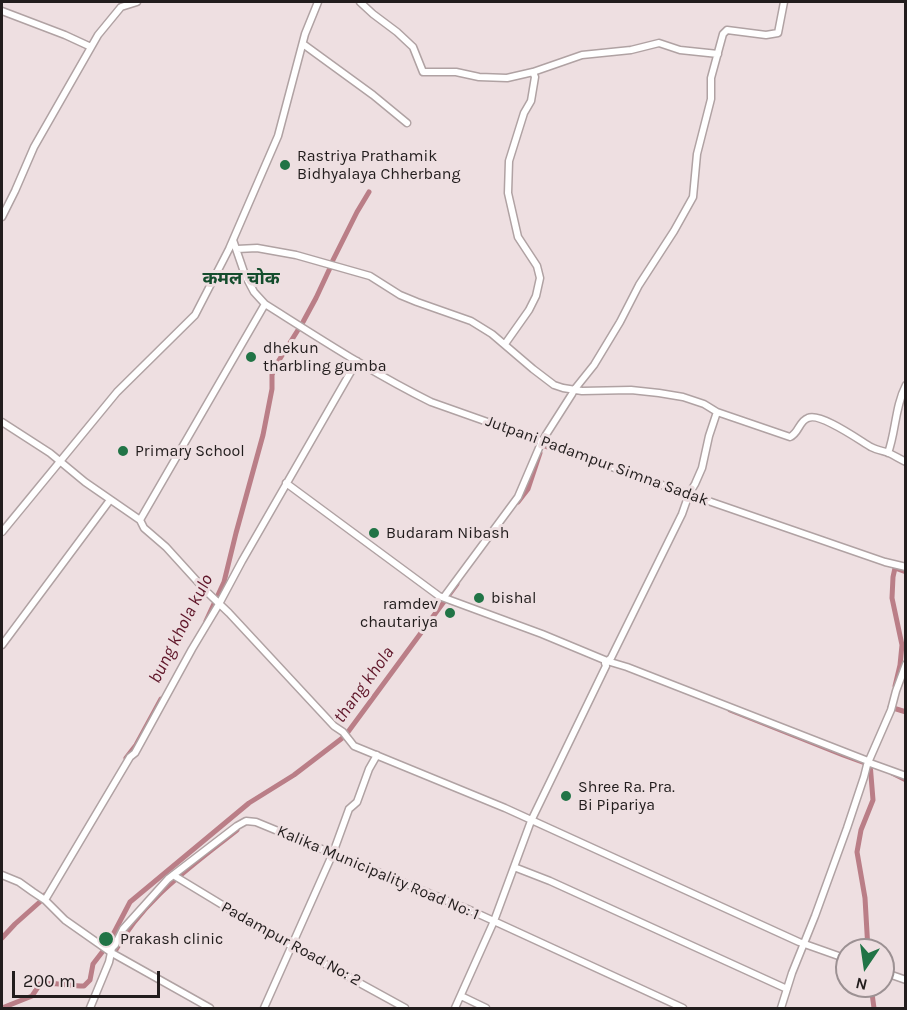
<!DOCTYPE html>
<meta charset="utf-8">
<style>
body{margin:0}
#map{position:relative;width:907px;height:1010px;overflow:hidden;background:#eedfe1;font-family:Karla,sans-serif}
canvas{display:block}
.frame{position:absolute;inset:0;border:3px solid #221d1d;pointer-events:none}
.north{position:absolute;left:835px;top:938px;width:60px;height:60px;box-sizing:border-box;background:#eedfe1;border:2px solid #9c9193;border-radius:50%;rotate:193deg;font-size:16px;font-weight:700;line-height:24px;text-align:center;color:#221d1d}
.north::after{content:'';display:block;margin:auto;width:21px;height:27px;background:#217446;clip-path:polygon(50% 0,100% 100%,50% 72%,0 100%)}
.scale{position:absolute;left:12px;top:971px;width:148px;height:27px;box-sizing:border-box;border:3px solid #221d1d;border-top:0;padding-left:8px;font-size:18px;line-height:21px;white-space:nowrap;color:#221d1d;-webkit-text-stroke:4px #eedfe1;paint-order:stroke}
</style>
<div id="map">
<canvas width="907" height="1010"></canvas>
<div class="frame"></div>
<div class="north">N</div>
<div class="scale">200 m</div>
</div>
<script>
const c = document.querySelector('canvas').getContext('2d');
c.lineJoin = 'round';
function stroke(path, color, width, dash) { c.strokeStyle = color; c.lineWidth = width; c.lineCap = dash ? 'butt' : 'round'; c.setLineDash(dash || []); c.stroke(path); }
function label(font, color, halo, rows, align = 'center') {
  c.font = font + ' Karla,"Noto Sans Devanagari",sans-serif'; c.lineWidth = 6; c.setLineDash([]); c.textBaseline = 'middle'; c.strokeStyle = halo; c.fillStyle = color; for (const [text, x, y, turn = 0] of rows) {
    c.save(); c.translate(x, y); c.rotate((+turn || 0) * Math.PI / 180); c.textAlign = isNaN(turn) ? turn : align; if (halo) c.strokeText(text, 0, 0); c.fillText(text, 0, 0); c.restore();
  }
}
const canal = new Path2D(`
 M332,262L357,212L369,192
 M542,445L583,460
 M518,502L528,489L540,453
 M206,621L224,582L236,533L263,435L272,389V375L276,365L303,322L316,298L330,268
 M895,686L900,665L902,645L892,598L893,577L895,568L906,572
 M890,707L906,712
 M730,710L843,755L865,763H870
 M126,758L136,745L161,699
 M892,773L906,780
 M2,938L15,924L42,900L45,895
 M107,946L130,902L249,803L294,775L345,736L457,584
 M868,950L865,898L857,852L861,830L873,800L870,763L871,761
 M114,953C142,900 192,866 237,830
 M871,986L874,1008
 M2,1008L32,996L40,984C54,982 69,986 84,986L90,980L93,964L103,951`);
const minor = new Path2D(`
 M360,2L373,14L397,32L413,47L423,72H456L479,77L507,78L533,72L582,55L631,50L659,43L680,50L718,54
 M2,11L65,35L91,47
 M303,44L373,95L407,123
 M2,217L15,191L34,147L98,35L121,7L137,2
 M233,240L245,275L254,292L265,304C319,338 374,374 431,402L544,442L639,477L885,562L906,567
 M237,249L257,248L296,255L370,276L400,295L417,302L471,321L492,334L533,369L554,385L563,388L582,391L631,390L659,393L683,397L704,404L717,412L790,437C799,433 799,421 808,418C820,412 859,440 871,447C877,450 883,451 889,453C895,456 900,459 906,462
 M505,344L529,310L536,296L540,278L537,266L518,237L508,193L509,161L524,113L531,101L535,77L533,72
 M2,422L50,453L85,482L140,520L144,528L166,547L206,591L229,613L334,726L343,732L354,746L505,808L799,942L847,959
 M888,453C896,431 895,406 906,385
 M286,483L439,596L542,634L607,661L627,667L868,761L870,763L906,776
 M140,520L265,304
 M2,532L117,392L195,315L229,249L278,136L305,34L318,2
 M444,597L518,497L542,441L572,394L574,390L594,365L620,322L639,285L674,231L693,197L697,154L711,99V78L723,34L727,30L766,35L778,33L784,2
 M2,645L110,500
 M514,867L550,881L787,989
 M2,875L19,882L33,892L45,900L65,920L112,953L210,1008
 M173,875L272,935L405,1008
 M45,900L130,757L135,753L192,649L219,604L242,561L357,361
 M883,972L906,980
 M461,996L486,1008
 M90,1008L109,962L112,948L115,945L123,929L168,879L237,826L246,821L256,822L472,911L683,1008
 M264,1008L333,853L349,809L357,802L369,769L377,755
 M455,1008L494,921L531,821L606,666L605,663L611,658L682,514L689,494L695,484L702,468L709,436L717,412
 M781,1008L792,973L815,916L847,828L864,777L867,765L891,710L896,691L906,664`);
const markers = [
 [285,165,6,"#217446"],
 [251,357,6,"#217446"],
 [123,451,6,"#217446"],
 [374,533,6,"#217446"],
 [479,598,6,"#217446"],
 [450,613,6,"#217446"],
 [566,796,6,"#217446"],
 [106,939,8,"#217446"]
];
const poiNames = [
 ["Rastriya Prathamik",297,156],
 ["Bidhyalaya Chherbang",297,174],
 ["dhekun",263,348],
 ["tharbling gumba",263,366],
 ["Primary School",135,451],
 ["Budaram Nibash",386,533],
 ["bishal",491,598],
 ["ramdev",438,604,"right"],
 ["chautariya",438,622,"right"],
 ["Shree Ra. Pra.",578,787],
 ["Bi Pipariya",578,805],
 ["Prakash clinic",120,939]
];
const streetNames = [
 ["Jutpani Padampur Simna Sadak",597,461,20],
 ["Kalika Municipality Road No: 1",378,873,23],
 ["Padampur Road No: 2",291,944,29]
];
const neighbourhoodNames = [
 ["कमल चोक",241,279]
];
const waterNames = [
 ["bung khola kulo",181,629,-63],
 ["thang khola",364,685,-54]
];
stroke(canal, '#ba7e87', 5);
stroke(minor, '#b0a2a3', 9);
stroke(minor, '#fff', 6);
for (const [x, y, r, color] of markers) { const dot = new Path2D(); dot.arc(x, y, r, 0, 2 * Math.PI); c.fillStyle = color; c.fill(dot); stroke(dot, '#eedfe1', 2); }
label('16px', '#221d1d', '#eedfe1', poiNames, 'left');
label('16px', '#221d1d', '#eedfe1', streetNames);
label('bold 18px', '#144d2d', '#eedfe1', neighbourhoodNames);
label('italic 18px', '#5f1629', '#eedfe1', waterNames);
</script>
